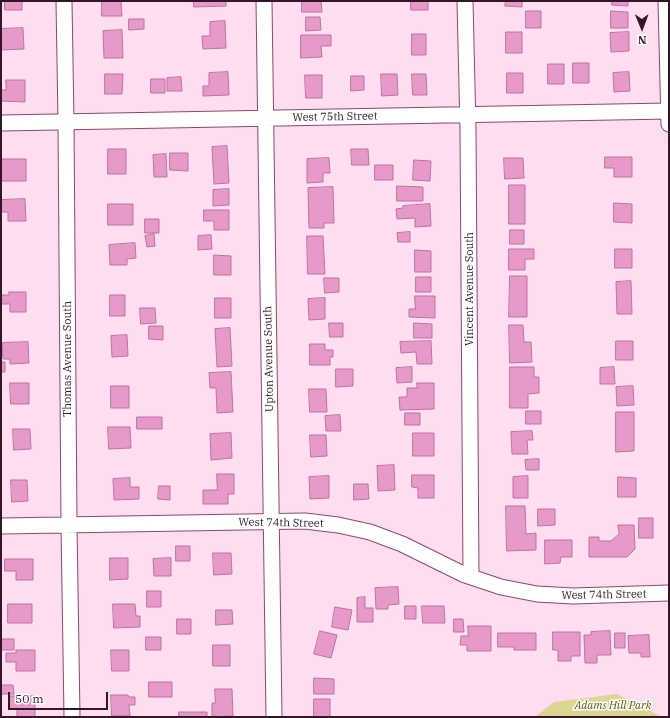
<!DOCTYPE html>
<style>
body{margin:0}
#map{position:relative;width:670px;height:718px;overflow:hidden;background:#feddf0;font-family:"IBM Plex Serif",serif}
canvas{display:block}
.frame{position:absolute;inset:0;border:2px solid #331629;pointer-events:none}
.north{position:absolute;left:622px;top:8px;width:40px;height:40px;-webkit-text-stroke:3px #fff;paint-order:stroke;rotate:179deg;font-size:11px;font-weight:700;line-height:16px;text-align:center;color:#331629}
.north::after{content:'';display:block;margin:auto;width:14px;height:18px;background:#331629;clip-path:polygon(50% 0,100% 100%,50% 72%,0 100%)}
.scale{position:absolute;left:8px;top:692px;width:100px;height:18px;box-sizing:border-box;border:2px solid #331629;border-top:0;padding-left:5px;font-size:12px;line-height:14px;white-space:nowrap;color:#331629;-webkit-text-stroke:3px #fff;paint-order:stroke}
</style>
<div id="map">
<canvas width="670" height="718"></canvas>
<div class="frame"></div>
<div class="north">N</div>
<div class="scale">50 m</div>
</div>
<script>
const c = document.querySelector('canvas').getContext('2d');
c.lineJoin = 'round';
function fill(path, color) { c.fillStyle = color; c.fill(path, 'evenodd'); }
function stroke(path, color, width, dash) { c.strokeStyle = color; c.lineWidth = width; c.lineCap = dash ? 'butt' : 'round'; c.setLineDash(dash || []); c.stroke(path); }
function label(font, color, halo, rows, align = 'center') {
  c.font = font + ' "IBM Plex Serif",serif'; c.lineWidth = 3; c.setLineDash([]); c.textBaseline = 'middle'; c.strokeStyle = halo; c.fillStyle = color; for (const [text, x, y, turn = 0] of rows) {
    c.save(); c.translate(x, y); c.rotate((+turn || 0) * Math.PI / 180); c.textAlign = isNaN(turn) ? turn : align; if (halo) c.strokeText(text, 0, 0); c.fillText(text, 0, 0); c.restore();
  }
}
const green = new Path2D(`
 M617,694L662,717H535L554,702Z`);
const building = new Path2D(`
 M5,1H22V10H5Z
 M102,1H121L122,16H102Z
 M194,1H226V6L194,7Z
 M302,1H321L322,12H302Z
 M411,1H428V10H411Z
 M506,1H522V7L505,6Z
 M612,1H628V6L612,5Z
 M526,11H541V28H526Z
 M611,11L628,12V28H611Z
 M306,17H320L321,30L306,31Z
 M129,19H144V29L129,30Z
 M225,21L226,48L203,49L202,36H210V22Z
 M23,28L24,49L1,50V29Z
 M122,30L123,58H104L103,31Z
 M506,32H522V53H506Z
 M629,32V51L611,52L610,33Z
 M412,34H426V55H412Z
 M301,35H331V46H321L322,57L301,58Z
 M573,63H589V83H573Z
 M548,64H564V84H548Z
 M228,72L229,95L203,96V86H209V73Z
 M629,72L630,91L614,92L613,73Z
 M507,73H523V93H507Z
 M105,74H123L122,94H105Z
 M381,74H397L398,95L382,96Z
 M412,74H426L427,95H413Z
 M305,75H322V98H306Z
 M351,76H364V90L351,91Z
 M181,77L182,91H167V78Z
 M151,79H165V93H151Z
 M6,80H25V102L1,101V90H6Z
 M227,146L229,183L214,184L212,147Z
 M108,149H126V174H108Z
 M351,149H368L369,165H352Z
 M170,153H188V171L170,170Z
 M166,154L167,177H154L153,155Z
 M605,157H632V177H614V168H605Z
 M329,158L330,173H323V182L307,183V159Z
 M504,158H523L524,178L505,179Z
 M1,159H26V181H1Z
 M414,160L431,161L430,181L413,180Z
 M375,165H393V180H375Z
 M509,185H525V224H509Z
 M397,186L423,187V201H397Z
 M333,187L334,223H324V228H309L308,188Z
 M229,189V205L213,206V190Z
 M25,199L26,221H8V212H1V200Z
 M614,203L632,204V223L614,222Z
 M108,204H133V225H108Z
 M430,204L431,226L415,227V218L397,219L396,209L403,208V206Z
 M204,210H229V230H214V221H204Z
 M145,219H159V233H145Z
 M510,230H524V244H510Z
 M410,232V242H398L397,233Z
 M154,234L155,246L147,247L145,236Z
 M211,235L212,249L198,250V236Z
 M307,236H323L325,274H308Z
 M135,243L136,258L127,259V265H110L109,245Z
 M509,249H534V259H525V270H509Z
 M615,249H632V268H615Z
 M415,250L431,251V272H415Z
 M214,255L231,256V275H214Z
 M510,276H527V317H509Z
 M416,277H431V292H416Z
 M324,278H339V292L325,293Z
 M631,281L632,314H617L616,282Z
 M9,292H26V312H10V304H1V295H9Z
 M110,295H125V316H110Z
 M415,296H435V318L409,317V309H415Z
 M215,298H231V318H215Z
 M325,298V319L309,320L308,299Z
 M140,308H155L156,323L141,324Z
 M329,323H343V337H330Z
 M414,323L432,324V338H414Z
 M509,325H523L524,342H531L532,362L510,363Z
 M149,326H163V340L149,339Z
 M230,328L232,366L217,367L215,329Z
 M127,335L128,356L112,357L111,336Z
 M431,341L432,364H417L416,352L401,353L400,342Z
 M616,341H633V360H616Z
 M28,342L29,363L10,364V359H3L2,343Z
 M310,344H325V350H333V357H330V365H310Z
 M1,362H5V372H1Z
 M412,367V382L397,383L396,368Z
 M510,367H534V377H539V393L528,394V408H510Z
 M614,367L615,384H600V368Z
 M336,369H353V386L336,387Z
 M231,372L233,412L217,413L216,388H210L209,373Z
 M10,383H29V404H11Z
 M417,383H434V409L400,410L399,397H407V388H417Z
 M111,386H129V408H111Z
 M633,386L634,405L617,406L616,387Z
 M309,389H326L327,412H310Z
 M526,411H541V424H526Z
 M616,412H634V451L616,452Z
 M405,413H420V425H405Z
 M340,415L341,431H326L325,416Z
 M137,417H162V429H137Z
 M108,427H130L131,448L109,449Z
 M13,429H30L31,449L14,450Z
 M532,431L533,440H527L528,454H512L511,432Z
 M231,433L232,458L211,460L210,434Z
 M413,433H434V456H413Z
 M310,435H326L327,456L311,457Z
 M539,459V470H526L525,460Z
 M394,465L395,490L378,491L377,466Z
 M217,474H234V494H228V504H203V490H217Z
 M412,475H434V498H418V488L412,487Z
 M329,476V498L310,499L309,477Z
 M528,476V498H513V477Z
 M618,477L636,478V497H618Z
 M130,478V487H139V499L114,500L113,479Z
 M11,480H27L28,501L12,502Z
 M354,484H368L369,499L354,500Z
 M159,486H170V500L158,499Z
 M506,506H525L526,534L536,533V550L507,551Z
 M538,509H555V525L538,526Z
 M639,518H653V538H639Z
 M618,525H634L635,549L627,557H589V537H599V541H611L619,534Z
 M545,540H572V557H561L560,563L545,564Z
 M176,546H190V561H176Z
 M213,553H231L232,574L214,575Z
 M110,558H128V579L110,580Z
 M171,558V576H154L153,559Z
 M5,559H33V580H16V571H5Z
 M398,587L399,604L388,605V609H376L375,588Z
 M147,591H161V607H147Z
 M365,597V608H373V622H357V598Z
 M8,604H32V623H8Z
 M113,604H135L136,616H140V627L114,628Z
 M405,606H416V619H405Z
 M422,606H444L445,623H423Z
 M335,607L352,610L348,630L332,627Z
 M216,610H232L233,624L216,625Z
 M177,619H191V634H177Z
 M454,619H463L464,632H454Z
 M468,626H491V651H467V645H460L461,636H468Z
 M320,631L337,635L331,658L314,654Z
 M610,631L611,655H597V663H585L584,635H591V632Z
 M553,632H580V656H571V661H558V650H553Z
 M498,633H536V650H514V647H498Z
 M615,633H625V648H615Z
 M649,635L650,657H641V653H629L628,636Z
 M146,637H161V650H146Z
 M1,639H14V650H1Z
 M213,645H230V666H213Z
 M16,650H35V671H16V662H6V653H16Z
 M111,650H129V671H112Z
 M314,678L334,679V694H314Z
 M149,682H172V697H149Z
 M1,685H13L14,694H1Z
 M215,689H232L233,716L212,717V703H215Z
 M111,695H128L129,697H135V705H129L130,716H112Z
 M10,696H35V717H17V709H10Z
 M314,699H330V717H314Z
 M179,712H207V717H179Z`);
const minor = new Path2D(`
 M64,1L66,122L69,525L72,717
 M264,1L274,717
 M465,1L468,130L471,577
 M666,1L669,124
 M1,123L669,111
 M1,526L305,521L338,525L370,532L402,544L465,575L501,587L537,594L573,596L669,593`);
const streetNames = [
 ["West 75th Street",335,117,-1],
 ["Vincent Avenue South",470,289,-90],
 ["Thomas Avenue South",68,359,-90],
 ["Upton Avenue South",269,359,-91],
 ["West 74th Street",281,523,1],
 ["West 74th Street",604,595,-1]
];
const parkNames = [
 ["Adams Hill Park",613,706]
];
fill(green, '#ddd693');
fill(building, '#e799c8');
stroke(building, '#bd73a1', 1);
stroke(minor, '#8c4773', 17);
stroke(minor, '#fff', 15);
label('11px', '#331629', '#fff', streetNames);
label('italic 11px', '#605808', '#fff', parkNames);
</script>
